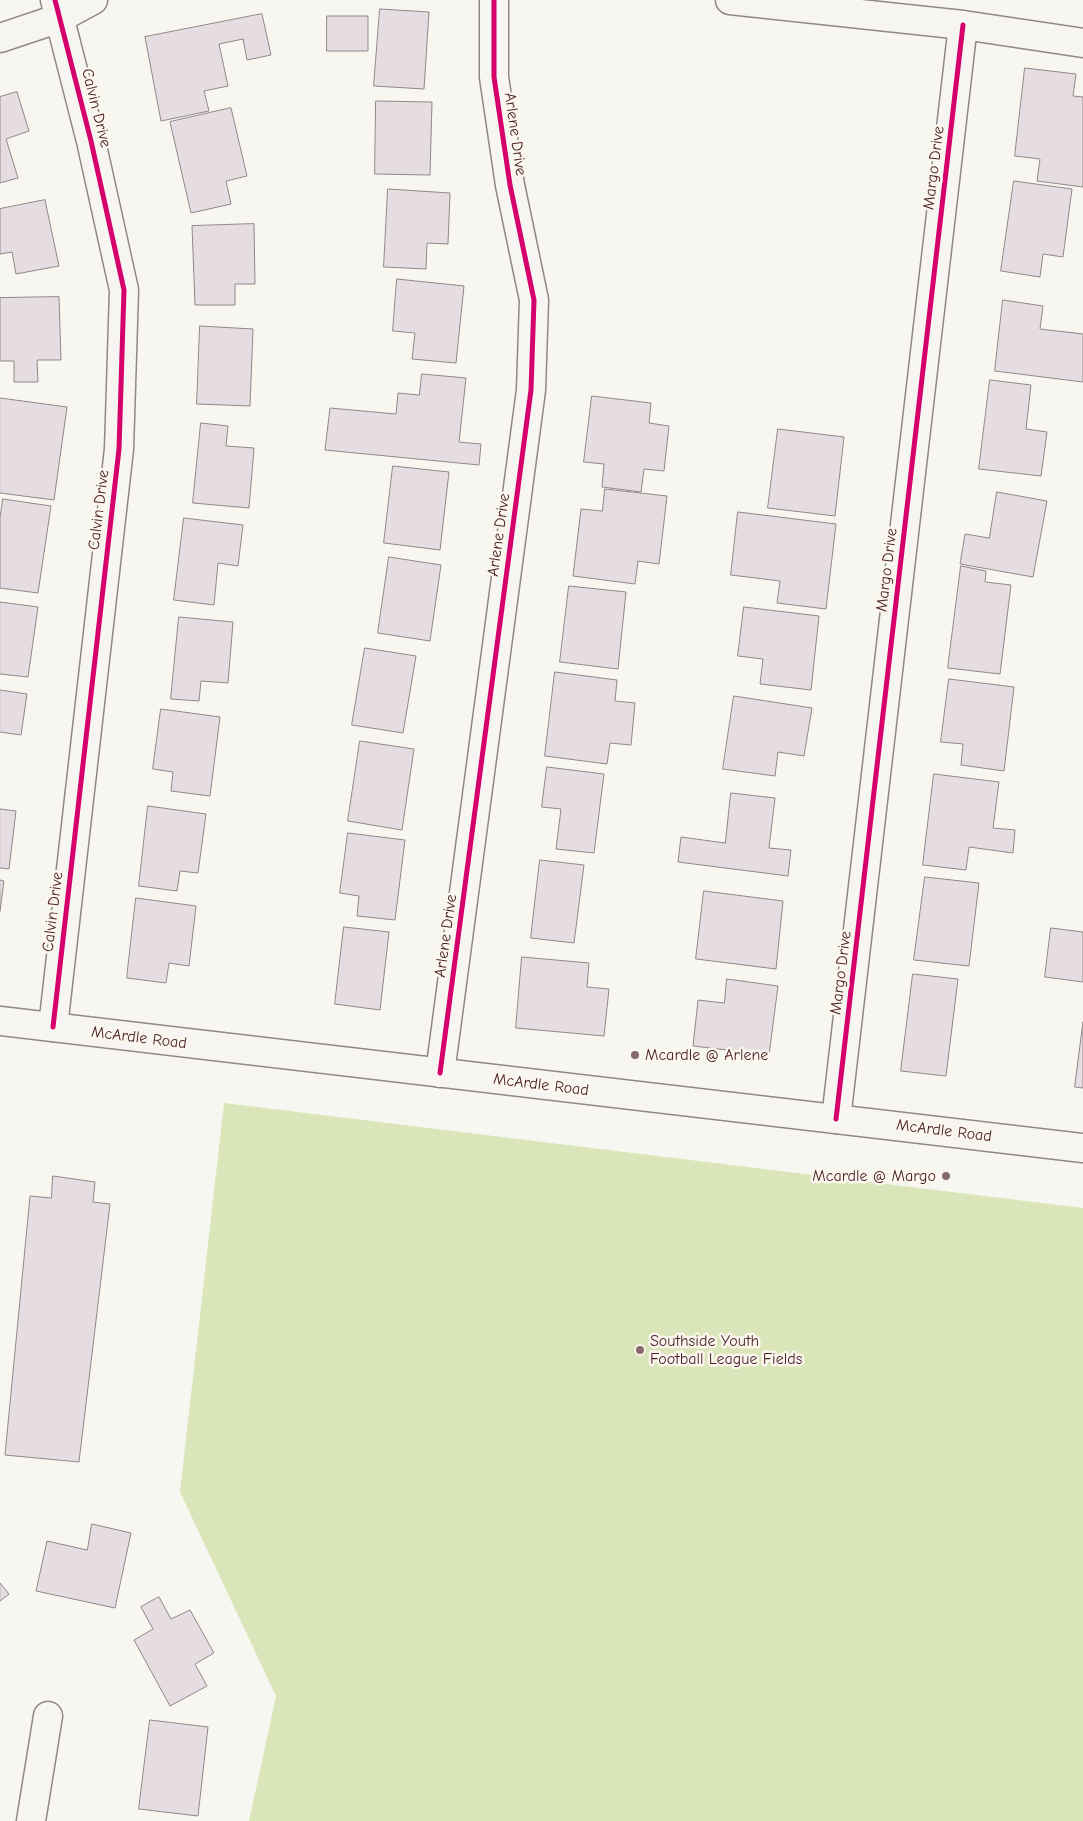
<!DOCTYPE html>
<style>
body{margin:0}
canvas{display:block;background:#f8f6f0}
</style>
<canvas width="1083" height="1821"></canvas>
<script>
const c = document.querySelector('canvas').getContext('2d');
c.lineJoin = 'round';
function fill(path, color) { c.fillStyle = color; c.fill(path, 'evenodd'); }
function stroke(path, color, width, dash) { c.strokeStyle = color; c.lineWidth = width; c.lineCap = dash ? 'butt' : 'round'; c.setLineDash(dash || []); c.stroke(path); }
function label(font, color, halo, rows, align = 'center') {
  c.font = font + ' "Comic Neue",sans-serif'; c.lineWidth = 5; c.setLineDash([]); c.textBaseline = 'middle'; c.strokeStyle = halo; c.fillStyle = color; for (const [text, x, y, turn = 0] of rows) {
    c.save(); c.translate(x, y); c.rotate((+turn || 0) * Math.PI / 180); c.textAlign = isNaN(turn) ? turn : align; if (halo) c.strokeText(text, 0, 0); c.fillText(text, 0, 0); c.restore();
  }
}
const green = new Path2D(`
 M224,1103L1083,1208V1821H249L276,1696L180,1492Z`);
const building = new Path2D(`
 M380,9L429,12L424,89L374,86Z
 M262,14L271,55L247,60L243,39L219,44L228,86L204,91L209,111L161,121L145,37Z
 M327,16H368V51H327Z
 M1025,68L1076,74L1073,96L1083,97V187L1037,181L1040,159L1015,156Z
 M17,92L29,131L6,139L18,178L0,183V97Z
 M376,101L432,102L430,175L375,174Z
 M231,108L247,176L226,181L231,204L191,213L170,122Z
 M1014,181L1072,189L1063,257L1043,254L1040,277L1001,271Z
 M388,189L450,193L448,244L427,243L426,269L384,267Z
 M45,200L59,266L16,274L12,252L0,254V209Z
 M254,224L255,284H235V305H195L192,226Z
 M397,279L464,286L456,363L412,359L415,333L393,331Z
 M59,297L61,360H37L38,382H14V361H0V298Z
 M1003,300L1043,306L1040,329L1083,334V382L995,371Z
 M200,326L253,329L250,406L197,404Z
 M422,374L466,378L459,442L481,444L479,465L325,450L330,408L396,414L398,393L419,395Z
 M990,380L1031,385L1026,429L1047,432L1041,476L979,469Z
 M592,396L651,403L649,423L669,426L664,471L644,469L641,492L602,487L604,464L584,462Z
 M0,398L67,407L54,500L0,493Z
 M201,423L228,426L226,446L254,448L249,508L193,503Z
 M778,429L844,437L835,516L768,508Z
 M393,466L449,472L440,550L384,543Z
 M605,489L667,496L659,564L638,561L635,584L573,576L581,509L602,511Z
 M997,492L1047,501L1033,577L960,564L965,534L989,538Z
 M3,499L51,506L38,593L0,588V518Z
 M738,512L836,524L826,609L777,603L780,581L731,575Z
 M184,518L243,525L238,566L218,563L214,605L174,600Z
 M389,557L441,565L430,641L378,633Z
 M961,566L986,571L985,582L1011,585L1000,674L948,668Z
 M569,586L626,592L618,669L560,662Z
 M0,602L38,607L28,677L0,674Z
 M744,607L819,616L811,690L760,684L763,659L738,656Z
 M179,617L233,622L228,683L201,681L199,701L171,699Z
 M365,648L416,656L403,733L352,725Z
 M555,672L617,680L615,701L635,703L631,745L610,743L607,764L545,756Z
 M949,679L1014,687L1004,771L961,765L963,744L941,742Z
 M0,690L27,694L21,735L0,732Z
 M734,696L812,708L804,756L778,752L775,776L723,769Z
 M161,709L220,717L210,796L171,791L173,772L153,769Z
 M360,741L414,749L402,830L348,821Z
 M547,767L604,774L594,853L556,849L561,809L542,807Z
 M934,774L999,782L993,828L1015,830L1013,853L969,847L966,870L923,865Z
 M731,793L775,798L769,848L791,850L788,876L678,862L681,837L725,843Z
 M148,806L206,814L198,873L180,871L177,891L139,886Z
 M0,809L16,811L9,869L0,868Z
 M348,833L405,840L395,920L357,916L359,896L340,893Z
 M540,860L584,865L574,943L531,938Z
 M925,877L979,883L969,966L914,960Z
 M0,880L4,881L0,911Z
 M704,891L783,901L776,969L696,959Z
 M136,898L196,906L189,966L169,963L166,983L127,978Z
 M344,927L389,932L380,1010L335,1004Z
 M1051,928L1083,932V982L1045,977Z
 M522,957L589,963L587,987L609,989L604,1036L516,1028Z
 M913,974L958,979L946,1076L901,1071Z
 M727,979L778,986L769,1055L693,1046L698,1000L724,1003Z
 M1083,1022V1088L1075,1087Z
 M53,1176L95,1182L93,1202L110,1204L79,1462L5,1455L30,1196L51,1198Z
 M92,1524L131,1533L115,1608L36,1591L47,1541L87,1550Z
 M0,1583L9,1594L0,1601Z
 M159,1597L171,1619L190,1610L214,1653L195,1664L207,1686L170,1706L134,1640L153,1629L141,1607Z
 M150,1720L208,1727L198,1816L139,1809Z`);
const street = new Path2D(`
 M730,0L963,25L1083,43
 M0,38L60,18L93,0
 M53,1027L119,449L124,290L91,141L55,0
 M440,1073L531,390L534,300L510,185L494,77V0
 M836,1119L963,25
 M31,1821L48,1716`);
const secondary = new Path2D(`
 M0,1021L1083,1148`);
const cycleway = new Path2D(`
 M53,1027L119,449L124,290L91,141L55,0
 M440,1073L531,390L534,300L510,185L494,77V0
 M836,1119L963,25`);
const markers = [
 [635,1055,5,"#876a70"],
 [946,1176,5,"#876a70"],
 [640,1350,5,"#876a70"]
];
const streetNames = [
 ["Calvin Drive",96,108,76],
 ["Arlene Drive",515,134,82],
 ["Margo Drive",934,168,-83],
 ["Calvin Drive",99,510,-83],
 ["Arlene Drive",499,535,-82],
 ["Margo Drive",887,570,-83],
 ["Calvin Drive",53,912,-83],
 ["Arlene Drive",446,936,-82],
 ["Margo Drive",841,973,-83],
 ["McArdle Road",139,1038,7],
 ["McArdle Road",541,1085,7],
 ["McArdle Road",944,1131,7]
];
const poiNames = [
 ["Mcardle @ Arlene",645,1055],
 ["Mcardle @ Margo",936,1176,"right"],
 ["Southside Youth",650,1341],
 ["Football League Fields",650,1359]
];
fill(green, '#dae6ba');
fill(building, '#e6dde3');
stroke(building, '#918787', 1);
stroke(street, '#918787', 31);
stroke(secondary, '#918787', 31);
stroke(street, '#f6f5f1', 28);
stroke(secondary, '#f6f5f1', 28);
stroke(cycleway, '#d6006c', 5);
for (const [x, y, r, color] of markers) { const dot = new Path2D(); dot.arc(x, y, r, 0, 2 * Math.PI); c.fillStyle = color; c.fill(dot); stroke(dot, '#fbf7ec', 2); }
label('16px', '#4a1f2b', '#fbf7ec', streetNames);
label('16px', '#4a1f2b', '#fbf7ec', poiNames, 'left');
</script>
